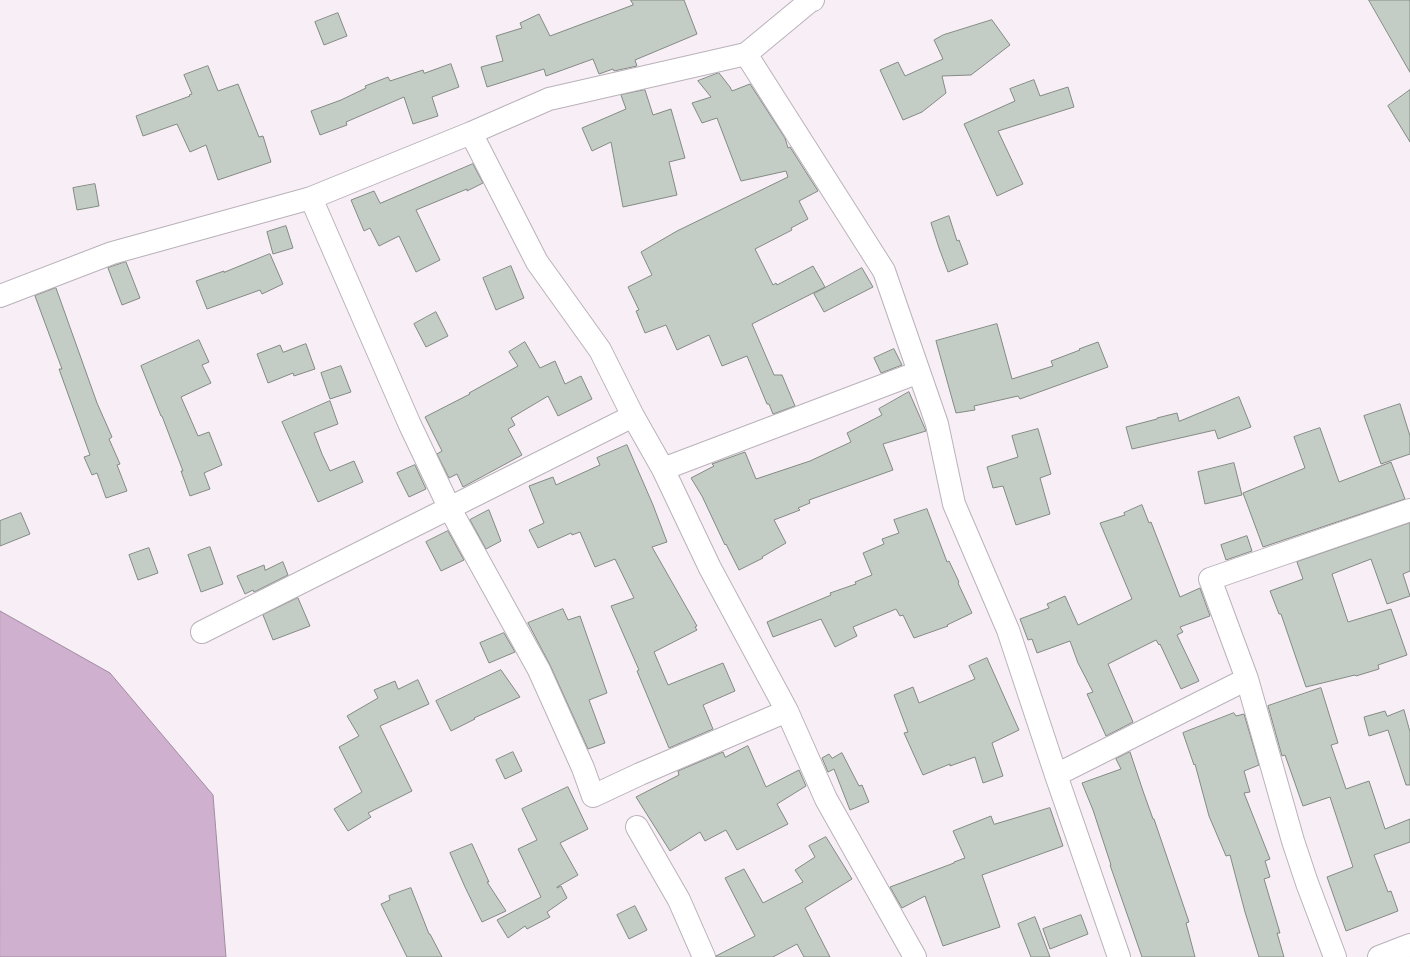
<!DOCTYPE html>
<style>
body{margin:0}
canvas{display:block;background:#f7eef6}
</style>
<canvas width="1410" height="957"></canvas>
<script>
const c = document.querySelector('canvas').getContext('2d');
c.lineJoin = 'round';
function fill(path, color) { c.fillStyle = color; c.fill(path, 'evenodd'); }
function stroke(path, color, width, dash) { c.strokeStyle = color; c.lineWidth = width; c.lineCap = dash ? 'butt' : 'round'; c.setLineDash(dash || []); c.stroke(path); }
const water = new Path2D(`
 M0,611L110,673L213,795L226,957H0Z`);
const building = new Path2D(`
 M631,0H684L697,34L635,60L637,66L614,71L613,69L599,74L593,59L546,76L544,69L487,87L481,67L503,61L496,36L522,28L520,23L539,14L550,36L633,5Z
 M1369,0H1410V72Z
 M338,13L347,36L324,45L315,22Z
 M992,20L1010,45L971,75L942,76L946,93L922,112L903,120L880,70L898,62L905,76L943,59L934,40L943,35Z
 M451,64L459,87L432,97L438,116L413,124L404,97L346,122L347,125L320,135L311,111L341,100L366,88L365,86L388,77L390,81L423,70L424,73Z
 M208,66L218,91L238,84L259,137L263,136L271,162L218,180L206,145L190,152L177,124L143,136L136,116L190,96L189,95L192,94L184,75Z
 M719,73L730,87L732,91L750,84L785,138L788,148L790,147L818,191L799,201L808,219L791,228L792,230L755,249L773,285L776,283L777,285L813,266L825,287L752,324L774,375H782L795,406L773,414L769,404H767L747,356L722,366L709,335L677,350L666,325L645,333L636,311L639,310L628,287L652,275L641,252L677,231L788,177L786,171L741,181L717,118L702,123L692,103L711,97L698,81Z
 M1034,80L1040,96L1068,87L1074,107L998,131L1023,184L997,196L964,124L1015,101L1010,89Z
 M645,90L653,115L671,109L685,158L669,162L677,195L623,207L611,142L592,151L582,128L626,109L621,95Z
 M1410,90V142L1388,106Z
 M473,164L483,183L467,191V189L416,210L440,260L416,272L399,236L379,246L370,228L364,231L351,200L374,191L380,203Z
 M95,184L99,206L77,210L73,188Z
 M949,216L957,241L959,240L968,264L948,272L939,248L931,223Z
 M286,226L293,248L273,254L267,232Z
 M270,254L283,284L262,294L260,290L207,309L196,281L224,271V272Z
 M126,262L140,298L122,305L108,268Z
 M511,266L524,298L496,310L483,278Z
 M862,268L873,287L824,312L814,294Z
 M56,288L97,403L112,437L109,439L120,464L117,465L127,491L106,498L97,473L92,475L84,457L90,455L59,369H62L35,296Z
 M436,312L448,336L426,347L414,324Z
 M997,324L1012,379L1053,366L1051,361L1080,350L1079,349L1098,342L1108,367L1020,399L1018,396L974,406L975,410L956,413L936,341Z
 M199,340L209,362L202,365L211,383L181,397L198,436L209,432L222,465L204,473L210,489L190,496L181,471H183L162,416H161L141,366Z
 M525,342L540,368L555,361L565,384L581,376L592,399L558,416L548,396L511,418L515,425L508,429L522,455L463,487L457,474L449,478L437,454L442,451L425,417L470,394L469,393L518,366L509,352Z
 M306,344L315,369L294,376L293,373L268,383L257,354L280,345L283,352Z
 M894,349L902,365L881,373L874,358Z
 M341,366L351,392L330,399L321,373Z
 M909,392L926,431L883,444L893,470L809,500L810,503L798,508L800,510L774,520L786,543L762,557L763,558L739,570L726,544L725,545L702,496L691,478L714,466L712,464L745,452L756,479L810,461L851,442L847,433L882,415L879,409Z
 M1239,397L1251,427L1218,439L1215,430L1132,449L1126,427L1157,419V418L1177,413L1179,421Z
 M330,401L338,424L314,433L322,454L330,471L354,461L363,482L318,502L282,422Z
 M1400,404L1410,436V454L1381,464L1364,416Z
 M1320,428L1339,482L1391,462L1405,499L1263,547L1243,493L1305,468L1294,437Z
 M1038,429L1051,474L1040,478L1050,514L1016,525L1003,486L993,488L987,467L1018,457L1012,436Z
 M627,445L653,505L667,542L652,547L697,626L695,627L697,630L654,652L668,685L723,663L735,691L703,705L713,729L669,748L637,671L639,670L611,606L634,598L615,559L595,567L580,532L572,535L571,533L538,548L529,530L544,523L529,486L553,477L556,485L600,465L597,458Z
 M1234,463L1242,495L1205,504L1198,472Z
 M415,465L426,489L409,497L397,473Z
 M1142,505L1149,523L1151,522L1180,597L1200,588L1210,616L1180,627L1183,632L1177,635L1199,681L1181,689L1160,644L1159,645L1156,640L1108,664L1133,722L1106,736L1087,694L1093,692L1078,663L1070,641L1037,653L1032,639L1028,640L1020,619L1049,608L1047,604L1065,596L1078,625L1132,599L1100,523L1125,515L1124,513Z
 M927,509L947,562L949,561L959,582L958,583L972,613L947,625L948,626L914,638L903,615L900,616L896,609L853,627L857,636L835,647L821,619L773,637L767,622L831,595L830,593L856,584L855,582L872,575L863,553L884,544L882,539L899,533L894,520Z
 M489,510L501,541L486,549L470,520Z
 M21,513L30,534L0,546V521Z
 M1410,523V571L1403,574L1410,596L1387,604L1371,559L1332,574L1348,622L1391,609L1407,655L1378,665L1379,669L1356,676L1355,675L1306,687L1281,614H1279L1270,591L1303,579L1297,562Z
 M448,531L464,560L441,571L426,542Z
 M1247,536L1252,551L1226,560L1221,545Z
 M210,547L223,584L201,592L188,555Z
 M149,548L158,573L138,580L129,555Z
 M283,562L288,575L254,592L253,590L245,594L237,576L264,565L265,570Z
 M298,598L310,626L273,640L263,615Z
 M563,609L568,620L580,616L607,693L589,700L605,743L588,749L550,665L528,623Z
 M504,633L515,652L489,663L480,643Z
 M987,658L1019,730L992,743L1003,776L983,783L975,757L950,766V764L923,775L904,733L908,732L894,695L913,687L919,703L975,679L969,666Z
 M501,670L520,697L474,718L475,719L451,731L436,701Z
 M418,680L429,704L380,726L412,791L368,813L371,817L348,831L334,809L362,792L339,747L359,736L347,716L378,698L374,690L395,681L398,689Z
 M1321,688L1338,743L1331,745L1346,789L1369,781L1385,829L1410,819V842L1374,855L1388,892L1391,891L1398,911L1346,931L1327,877L1353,867L1330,797L1303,806L1285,755L1282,756L1268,706Z
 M1404,710L1410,732V785H1406L1388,730L1369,736L1364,717L1385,711L1387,716Z
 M1234,713L1236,716L1244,714L1259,765L1244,771L1250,792L1244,793L1270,859L1265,861L1270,877L1264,879L1280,933H1277L1284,957H1259L1245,912L1230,855L1226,856L1209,816L1195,764L1194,765L1183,733Z
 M748,746L766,787L799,770L806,786L777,804L788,824L737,850L726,830L705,841L700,832L670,851L636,797L679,775L678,771L723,752L725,757Z
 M513,752L522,771L505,779L496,760Z
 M1130,752L1143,791L1153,819H1154L1189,922L1186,923L1195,957H1142L1110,865H1111L1093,810L1082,783L1121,769L1116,759Z
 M842,753L859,786L862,785L869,802L850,810L834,769L828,772L822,758L829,754L832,758Z
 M568,787L588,829L560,843L578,875L557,887V888L561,886L567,898L547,912L550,917L527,929L525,926L508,938L497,920L541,897L518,849L537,840L522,809Z
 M1050,808L1063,846L982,875L1000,927L943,946L925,896L902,908L890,887L954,863V862L965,858L953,831L991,816L994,824Z
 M826,837L852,879L805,908L830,957H804L797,944L773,957H716V956L755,936L725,878L744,869L763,903L803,882L795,870L815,857L809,846Z
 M472,844L489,882H487L506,911L482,922L465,887L450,853Z
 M411,888L429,934H430L442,957H407L381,904L390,900L389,896Z
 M635,906L647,930L629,939L617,915Z
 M1081,915L1088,934L1050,949L1043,929Z
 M1035,917L1050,957H1031L1018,924Z`);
const street = new Path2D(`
 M746,54L884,271L937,424L954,504L1008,630L1056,775L1119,957
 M471,133L537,262L600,350L633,416L663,469L710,568L787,711L826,799L915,957
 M311,198L410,425L450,509L539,670L583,768L593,796L640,774L787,711
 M0,296L112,253L311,198L471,133L549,99L746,54L810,1L813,0
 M663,469L919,372
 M202,632L633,416
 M1056,775L1247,679
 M637,827L679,900L704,957
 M1335,957L1307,883L1293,841L1247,679L1210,579L1410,510
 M1379,957L1410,945`);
fill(water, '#cfb0ce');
stroke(water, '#a38ca2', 1);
fill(building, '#c4cdc5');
stroke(building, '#838b84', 1);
stroke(street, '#bab2ba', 24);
stroke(street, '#fff', 22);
</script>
